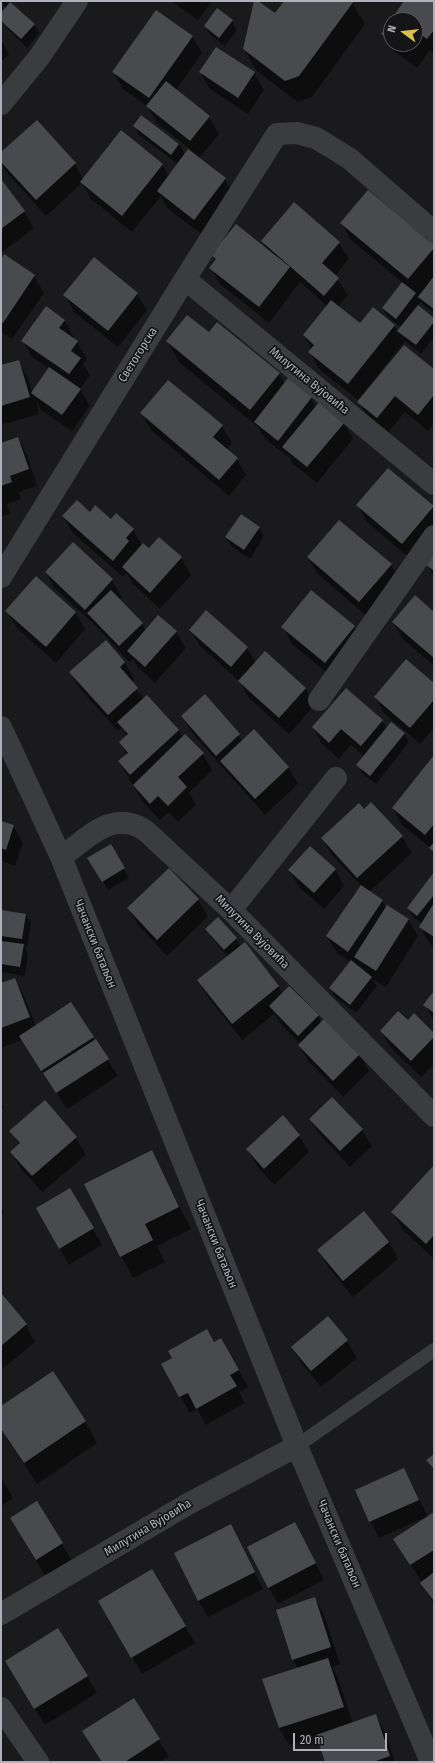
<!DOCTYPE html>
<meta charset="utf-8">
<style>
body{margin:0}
#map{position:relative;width:435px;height:1763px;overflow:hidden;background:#1a1a1c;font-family:"Fira Sans Condensed",sans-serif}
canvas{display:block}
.frame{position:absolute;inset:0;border:2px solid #aeb0ba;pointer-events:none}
.north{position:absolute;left:383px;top:12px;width:40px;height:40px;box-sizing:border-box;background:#151517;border:1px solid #525358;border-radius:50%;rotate:285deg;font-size:11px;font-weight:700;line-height:16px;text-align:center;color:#aeb0ba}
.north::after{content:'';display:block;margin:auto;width:14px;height:18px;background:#ddbe51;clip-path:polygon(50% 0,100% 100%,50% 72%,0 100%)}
.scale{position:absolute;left:293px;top:1733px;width:94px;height:18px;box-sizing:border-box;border:2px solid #aeb0ba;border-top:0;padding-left:5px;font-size:12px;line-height:14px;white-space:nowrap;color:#aeb0ba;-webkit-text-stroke:3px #151517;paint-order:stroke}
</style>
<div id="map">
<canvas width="435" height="1763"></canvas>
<div class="frame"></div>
<div class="north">N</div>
<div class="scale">20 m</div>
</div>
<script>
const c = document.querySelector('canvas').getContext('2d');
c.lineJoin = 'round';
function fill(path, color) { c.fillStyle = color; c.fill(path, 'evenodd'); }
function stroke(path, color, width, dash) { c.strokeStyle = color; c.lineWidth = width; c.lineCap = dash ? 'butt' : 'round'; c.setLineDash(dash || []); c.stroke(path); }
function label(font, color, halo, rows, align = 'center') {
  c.font = font + ' "Fira Sans Condensed",sans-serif'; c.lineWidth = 3.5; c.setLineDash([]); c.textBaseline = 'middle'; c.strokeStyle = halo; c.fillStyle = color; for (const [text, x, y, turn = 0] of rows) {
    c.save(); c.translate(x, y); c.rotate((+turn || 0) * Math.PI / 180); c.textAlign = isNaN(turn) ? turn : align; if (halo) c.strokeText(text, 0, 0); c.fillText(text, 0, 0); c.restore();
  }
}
const shadow = new Path2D(`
 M1,1H12L10,3L34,24L39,33L27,48L1,22V15L6,9Z
 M171,1H212L198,20Z
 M255,1L275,15L285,1H351L365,24L312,97L298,102L257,71L244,49Z
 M406,1H430L434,4V53L430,50L417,68L392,50L382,34L391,21V44H415V20H392Z
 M232,21L237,30L225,46L210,35L205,26Z
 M192,36L202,53L176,90L209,117L219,134L200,157L157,123L147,106L123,89L113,72Z
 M1,40L9,54L1,62Z
 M216,48L254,73L264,90L248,114L210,89L200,72Z
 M141,116L179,144L185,155L225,179L234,196L204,236L167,208L161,196L132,232L91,199L82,183L46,216L7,173L1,163V153L36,121L75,164L83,179L162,165L169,176L178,164L139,135L134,126Z
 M1,180L24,212L34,228L1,253Z
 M341,223L434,246V313L424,306L421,301L417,306L434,319V337L421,354L405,341L358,400L319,369L310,352L312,349L304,336L327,306L300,282L269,323L220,284L211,268L216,261L212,255L268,251L262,241L339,243L349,259L335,276L348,295L338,307L360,324L394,325L398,332L401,327L388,317L383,308L402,282L351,240ZM422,291L423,292L418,299L417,297Z
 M1,261L34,276L44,293L12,339L1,332Z
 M137,294L147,310L118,347L74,312L65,295Z
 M46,308L65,321L74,338L73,339L77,342L87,359L83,364L90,375L80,389L90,406L72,431L41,410L36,400L39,414L1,425V366L18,361L28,378L32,392L49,369L32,357L23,341Z
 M167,341L279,374L285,384L311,398L316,407L344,422L353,439L317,483L293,464L289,456L288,457L265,439L258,427L180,363Z
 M434,370V423L428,431L405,412L387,434L368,419L359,402Z
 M168,381L222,426L232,443L226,450L237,459L246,475L229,496L151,430L141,413Z
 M18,438L27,455L37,486L19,492L21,499L7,504L10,514L1,517V444Z
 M434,458V465L432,461Z
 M358,505L433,507L434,534L412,560L367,522Z
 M90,513L133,530L142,546L149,550L160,538L181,558L191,575L160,609L133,584L126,573L123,577L73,533L63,517Z
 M259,527L264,536L250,559L231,546L226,537Z
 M73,543L112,580L122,597L119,600L142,624L146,630L176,632L186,648L155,683L138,667L133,659L129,662L95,625L55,589L46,572Z
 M434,554V577L427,564Z
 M308,558L391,565L400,582L369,618L318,574Z
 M7,611L76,613L85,629L56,663L16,627Z
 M206,612L247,648L256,663L305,688L315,705L289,734L249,698L240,682L200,646L190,630Z
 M434,613V666L403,639L393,622Z
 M354,626L363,643L334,679L292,644L283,627Z
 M106,641L125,663L134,679L131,682L143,699L147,696L179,731L183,738L203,754L212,770L189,793L196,805L178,822L169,812L160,820L143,802L119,762L127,755L120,742L127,736L122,728L118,731L80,689L71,673Z
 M434,685V728L420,744L384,713L375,697Z
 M205,696L243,741L288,767L298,784L265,815L192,733L182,716Z
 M382,721L387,728L404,733L409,742L376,784L363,774L358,765L364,756L351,745L339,759L322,744L313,727Z
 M434,757V855L431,848L402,825L393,808Z
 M371,803L402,837L412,853L369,892L382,901L386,908L408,919L418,936L386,987L372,979L377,986L356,1013L335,997L330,988L350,962L337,953L327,936L361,886L332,855L322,838L364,810Z
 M1,822L13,826L23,843L15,866L1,861Z
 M110,845L129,878L108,890L89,858Z
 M335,869L344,886L324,909L299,887L289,870Z
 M434,875V947L430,944L420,927L422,924L413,917L408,908Z
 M198,900L208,916L167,956L138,925L128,908Z
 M1,911L26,915L31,924L27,948L25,947L28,954L25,976L3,972L1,969Z
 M207,929L236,939L241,947L278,986L283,994L318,1016L321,1023L360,1054L369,1071L343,1097L309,1062L299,1045L300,1044L280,1023L274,1014L242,1040L208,997L198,980L228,957L212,938Z
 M14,979L24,996L36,1026L70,1003L118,1076L67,1109L22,1040L1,1048V984Z
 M434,993V1021L425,1005Z
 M408,1022L434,1035V1064L421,1077L391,1048L381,1031Z
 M332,1098L362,1130L372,1146L350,1167L320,1135L310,1119Z
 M1,1102L4,1108L1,1110Z
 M11,1131L76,1138L86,1155L42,1192L21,1169L11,1152L19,1145Z
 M299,1136L309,1152L274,1185L257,1166L247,1149Z
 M151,1152L191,1229L157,1246L165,1262L133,1278L121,1256Z
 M434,1167V1259L402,1229L392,1212Z
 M70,1189L102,1245L69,1265L37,1208Z
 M1,1206L4,1212L1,1216Z
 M389,1242L398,1259L353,1297L328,1267L318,1250Z
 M1,1295L26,1325L35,1342L1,1370Z
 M328,1318L347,1341L357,1358L321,1387L302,1364L292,1347Z
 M231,1356L248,1387L239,1392L245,1403L206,1425L197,1409L190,1413L162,1364Z
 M1,1407L85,1421L97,1443L37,1484L1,1430Z
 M404,1469L428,1517L434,1513V1604L421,1583L425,1580L424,1579L421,1581L394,1539L426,1517L379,1538L370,1521Z
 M1,1477L13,1498L1,1506Z
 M37,1502L72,1561L46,1577L11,1518Z
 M231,1526L263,1589L208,1617L198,1600Z
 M304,1540L324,1580L278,1604L269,1588Z
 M152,1570L195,1643L142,1674L99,1601Z
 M315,1598L324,1615L340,1664L332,1667L337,1676L353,1723L375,1715L385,1732L395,1762H326L317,1735L289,1745L279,1728L264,1680L298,1669L293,1659Z
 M87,1676L97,1693L45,1725L16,1678Z
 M134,1700L169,1757L160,1762H102Z`);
const building = new Path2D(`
 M254,1H258L275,13L284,1H354L299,76L285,81L243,49Z
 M404,1H432L434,3V30L427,39L420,34L415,41V20H391V41L381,34Z
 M10,2L35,24L21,39L1,21V13Z
 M217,8L233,20L219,38L204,26Z
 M156,10L193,36L149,98L112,72Z
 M396,44H413L407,52Z
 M216,47L255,72L238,98L199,72Z
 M166,81L210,116L190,141L146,106Z
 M141,115L179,144L171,155L133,126Z
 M37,120L76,163L36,200L1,162V152Z
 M121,130L163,164L122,216L80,182Z
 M188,149L226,178L194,220L157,191Z
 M1,179L25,211L1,229Z
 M368,190L434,244V248L408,279L340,223Z
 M294,202L340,242L322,263L339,278L324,296L261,241Z
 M236,224L290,267L259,307L209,268L216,259L211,255Z
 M4,254L35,275L3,323L1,322V259Z
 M94,257L138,293L108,331L63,295Z
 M434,276V309L418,297Z
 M402,282L416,293L396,319L382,308Z
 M331,300L360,323L373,307L395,325L348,384L308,352L314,345L303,335Z
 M418,305L434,318V322L416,345L397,331Z
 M46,306L65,320L59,328L78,341L71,351L81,358L69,374L21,341Z
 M187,315L209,332L217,322L280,373L250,410L166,341Z
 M404,345L434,369V395L418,415L395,396L377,418L357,402Z
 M19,360L30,397L1,406V365Z
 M49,367L81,389L62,415L31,393Z
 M288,378L312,397L278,441L254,422Z
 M168,380L223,425L213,437L238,458L219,480L140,413Z
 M320,401L345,422L307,467L282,447Z
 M18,437L29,469L10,476L12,482L1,486V443Z
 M388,468L434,506L402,544L356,505Z
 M77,500L90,512L95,505L111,519L116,513L134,529L126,538L129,541L113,561L62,516Z
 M241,514L260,527L244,550L225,537Z
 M339,520L392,564L359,602L307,557Z
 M159,537L182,557L150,593L122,567L143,543L149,548Z
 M73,542L113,579L85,610L45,572Z
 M434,553V571L425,564Z
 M36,576L76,612L46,647L5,611Z
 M111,590L143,623L119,646L87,613Z
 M311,590L355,626L325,663L281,627Z
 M415,595L434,612V658L392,622Z
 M206,610L248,647L231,667L189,630Z
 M158,615L177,631L145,667L127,651Z
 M106,640L125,662L120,667L138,688L108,715L69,672Z
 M265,651L306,688L279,718L238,681Z
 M406,659L434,683V700L410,728L374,697Z
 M346,688L383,720L361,746L341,729L329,743L312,727Z
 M205,694L240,734L216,756L181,716Z
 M147,695L179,730L130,775L118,761L128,753L119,742L128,734L117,722Z
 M391,722L405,733L370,776L356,765Z
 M254,729L289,767L255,799L220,761Z
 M185,734L204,753L178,777L187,787L168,806L158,796L150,804L133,785Z
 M434,755V824L425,835L392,808Z
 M371,802L403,836L357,878L321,838L359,803L364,809Z
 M1,821L14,825L6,850L1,848Z
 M434,842V852L429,848Z
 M111,844L125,868L102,882L87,858Z
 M310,846L336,869L314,893L288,870Z
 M169,868L199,899L157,940L127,908Z
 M434,872V895L417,916L407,908Z
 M361,885L383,900L348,952L326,936Z
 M434,903V937L419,927Z
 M387,905L409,919L376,971L354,957Z
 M1,910L26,914L22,939L1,936Z
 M218,917L237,938L224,950L205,929Z
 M1,941L24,944L20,967L1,964Z
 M245,942L279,986L232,1024L197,980Z
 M351,960L372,977L350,1005L329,988Z
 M15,978L30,1017L1,1028V983Z
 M289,986L319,1015L298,1036L269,1006Z
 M434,991V1013L423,1005Z
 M71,1002L94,1037L41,1071L19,1036Z
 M398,1011L408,1020L414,1013L434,1033V1037L411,1061L380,1031Z
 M325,1018L360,1054L333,1081L298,1045Z
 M96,1039L109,1059L56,1093L43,1073Z
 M332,1097L363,1129L340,1151L309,1119Z
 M45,1100L77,1137L32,1176L10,1152L20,1143L9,1131Z
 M283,1115L300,1135L264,1169L246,1149Z
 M152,1150L179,1207L145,1224L153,1240L120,1257L84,1184Z
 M434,1165V1235L426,1244L391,1212Z
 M70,1188L94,1228L59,1249L36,1208Z
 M364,1211L389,1242L343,1281L317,1250Z
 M1,1293L27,1324L1,1346Z
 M328,1316L348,1340L311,1371L291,1347Z
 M207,1329L214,1342L221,1338L239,1370L230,1375L237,1386L196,1409L188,1393L179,1397L161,1364L172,1358L168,1351Z
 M53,1371L86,1421L24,1463L1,1429V1406Z
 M434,1454V1469L426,1460Z
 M404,1468L419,1500L369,1522L355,1490Z
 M37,1501L63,1543L36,1560L10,1518Z
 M434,1512V1550L410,1565L393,1539Z
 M295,1522L316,1563L268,1588L247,1547Z
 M231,1524L255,1572L198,1601L174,1553Z
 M152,1569L186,1626L131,1658L98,1601Z
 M434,1572V1601L420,1583Z
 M315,1597L331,1647L292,1660L276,1610Z
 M58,1628L88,1676L34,1709L5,1661Z
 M328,1658L344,1707L279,1728L262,1679Z
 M134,1698L160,1739L125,1762H102L82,1731Z
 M376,1714L390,1756L373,1762H325L316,1735Z`);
const lane = new Path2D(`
 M297,1446L434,1350`);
const street = new Path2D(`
 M1,104L40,56L77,1
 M185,279L434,484
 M1,577L185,279L277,134L297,133L316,138L331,147L350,159L434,232
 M319,700L434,536
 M1,727L61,857L297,1446L431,1762
 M61,857C88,838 113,808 146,831L231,910L434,1116
 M231,910L336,778
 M1,1614L188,1504L297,1446
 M1,1708L38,1762`);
const streetNames = [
 ["Светогорска",138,355,-58],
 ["Милутина Вујовића",309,381,39],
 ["Милутина Вујовића",252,932,45],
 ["Чачански батаљон",95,944,68],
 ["Чачански батаљон",216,1244,68],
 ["Милутина Вујовића",148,1528,-31],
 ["Чачански батаљон",339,1544,67]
];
fill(shadow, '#0007');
fill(building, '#494a4e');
stroke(lane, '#3b3c40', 14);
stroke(street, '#3b3c40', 22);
label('12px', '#aeb0ba', '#151517', streetNames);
</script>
